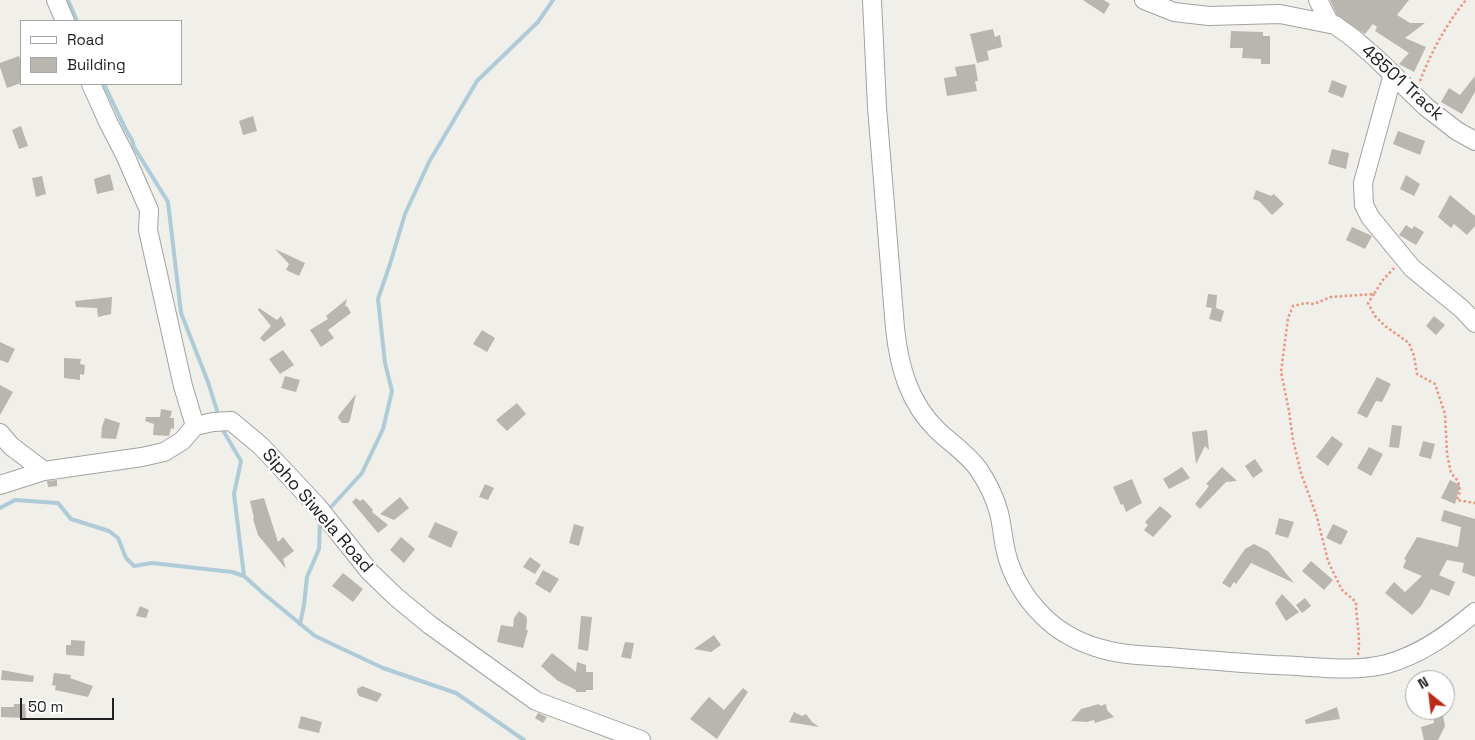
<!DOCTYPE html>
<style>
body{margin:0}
#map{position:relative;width:1475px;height:740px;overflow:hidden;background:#f0efe9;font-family:"Space Grotesk",sans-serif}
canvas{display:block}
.legend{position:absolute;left:20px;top:20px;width:162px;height:65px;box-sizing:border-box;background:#fff;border:1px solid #a6a6a6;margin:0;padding:6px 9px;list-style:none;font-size:15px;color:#212121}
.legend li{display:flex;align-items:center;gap:10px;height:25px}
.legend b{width:25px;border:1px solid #a6a6a6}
.north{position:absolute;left:1405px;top:670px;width:50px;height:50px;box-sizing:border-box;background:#fff;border:1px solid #a6a6a6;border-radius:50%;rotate:331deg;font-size:14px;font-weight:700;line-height:20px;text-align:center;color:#212121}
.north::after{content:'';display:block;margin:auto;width:18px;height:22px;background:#ba2919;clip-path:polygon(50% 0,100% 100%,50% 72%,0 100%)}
.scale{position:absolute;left:20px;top:698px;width:94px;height:22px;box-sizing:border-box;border:2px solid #212121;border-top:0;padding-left:6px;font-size:15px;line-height:18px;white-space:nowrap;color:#212121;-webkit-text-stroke:4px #fff;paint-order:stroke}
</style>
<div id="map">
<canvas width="1475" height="740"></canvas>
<ul class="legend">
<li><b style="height:6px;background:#fff"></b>Road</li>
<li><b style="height:14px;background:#b9b5af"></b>Building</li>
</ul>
<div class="north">N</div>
<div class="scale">50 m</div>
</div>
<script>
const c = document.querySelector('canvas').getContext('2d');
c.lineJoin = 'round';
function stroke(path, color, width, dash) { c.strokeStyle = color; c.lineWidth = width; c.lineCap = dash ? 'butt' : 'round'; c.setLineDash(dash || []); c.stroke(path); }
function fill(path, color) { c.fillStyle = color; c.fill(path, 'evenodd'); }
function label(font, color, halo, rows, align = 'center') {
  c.font = font + ' "Space Grotesk",sans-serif'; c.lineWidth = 4.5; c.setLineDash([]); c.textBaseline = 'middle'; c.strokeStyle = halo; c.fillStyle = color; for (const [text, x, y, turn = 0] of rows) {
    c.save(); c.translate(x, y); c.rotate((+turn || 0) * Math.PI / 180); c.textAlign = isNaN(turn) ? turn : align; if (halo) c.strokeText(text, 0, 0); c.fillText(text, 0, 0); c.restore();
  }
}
const stream = new Path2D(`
 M68,0L77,21
 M104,84L126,130L132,140L134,147L168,202L181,313L208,382L219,417
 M221,427L241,461L234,494L244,576
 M332,506L362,473L383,429L392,391L385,363L378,299L390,264L405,214L429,162L477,81L538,22L553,0
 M0,508L15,500L58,503L71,519L109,531L118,538L126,558L134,566L152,563L232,572L244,576L264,594L315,636L383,668L456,693L524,740
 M300,624L304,605L307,577L319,549L320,521`);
const building = new Path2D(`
 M1083,0H1104L1110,4L1104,14Z
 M1330,0H1409L1397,15L1410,23H1425L1405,38L1426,47L1414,72L1399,64L1409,53L1375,31L1377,27L1373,24L1365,34L1337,15Z
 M993,29L995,37L1000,35L1002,47L987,51L989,60L977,63L970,34Z
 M1231,31L1263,32V36H1270V64H1261V59L1242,58L1243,48H1230Z
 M19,56L21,63V83L7,88L0,67V63Z
 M975,64L978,81H975L977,91L947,96L944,78L957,76L955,67Z
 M1475,76V92L1462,114L1441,102L1449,88L1460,95Z
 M1332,80L1347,86L1343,98L1328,92Z
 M253,116L257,131L243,135L239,121Z
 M21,126L28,146L19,149L12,130Z
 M1398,131L1425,141L1420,155L1393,144Z
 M1332,149L1349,153L1346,169L1328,164Z
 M110,174L114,190L97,194L94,179Z
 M1406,175L1420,184L1414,196L1400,189Z
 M42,176L46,194L36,197L32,178Z
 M1256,190L1271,196L1274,194L1284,204L1272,215L1259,201L1253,199Z
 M1450,195L1475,216V226L1467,235L1454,224L1451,228L1438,217Z
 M1406,225L1412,229L1414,226L1424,232L1416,245L1399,235Z
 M1352,227L1372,236L1365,249L1346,240Z
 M275,249L305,263L299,276L286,270L289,264Z
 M1208,294L1217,295L1216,308L1224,311L1221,322L1209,319L1212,308L1206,307Z
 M112,297L111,314L98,317L97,308L76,307L75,301Z
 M347,299L345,307L347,306L351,313L328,330L334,338L321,347L310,330L328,319L326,316Z
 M259,308L277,320L281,316L286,325L264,342L260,338L271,326L258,310Z
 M1434,316L1445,325L1436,335L1426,326Z
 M482,330L495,338L487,352L473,344Z
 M0,342L15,349L8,363L0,360Z
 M283,350L294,365L280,374L269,359Z
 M64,358L81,359L80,364L85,365L84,375L80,374V380L64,378Z
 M285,376L300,380L296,392L281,388Z
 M1377,377L1391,384L1382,402L1376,401L1367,418L1357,413Z
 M0,385L13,392L0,415Z
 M356,394L350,420L348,423H342L338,418L339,415Z
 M517,403L526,414L507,431L496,420Z
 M161,409L172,411L170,418H174V429L171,428L169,436L153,435L154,424L145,421L146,417H160Z
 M105,418L120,423L116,439L101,438L102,427Z
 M1392,425L1402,426L1399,448L1389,447Z
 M1207,430L1209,450L1205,446L1196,464L1192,432Z
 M1332,436L1343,444L1328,466L1316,457Z
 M1423,441L1435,444L1431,459L1419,456Z
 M1369,447L1383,454L1371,476L1357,468Z
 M1255,459L1263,471L1253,478L1245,466Z
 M1182,467L1190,478L1169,489L1163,479Z
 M1222,467L1237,481L1226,482L1200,509L1195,504L1209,486L1206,484Z
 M1132,479L1142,503L1126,512L1123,504L1121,505L1113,487Z
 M57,480V486L48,487L47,481Z
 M1450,480L1460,485L1455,504L1441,498Z
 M485,484L494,488L488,500L479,497Z
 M400,497L409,508L394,520L380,514Z
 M264,498L278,542L283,537L294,551L283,559L286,569L258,535L253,519L254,518L250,501Z
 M356,498L360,501L363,499L373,510L372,512L388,525L378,533L352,502Z
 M1160,506L1172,516L1153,537L1144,530L1148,525L1145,522Z
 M1444,510L1475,519V577L1462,572L1464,563L1447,560L1439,575L1455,582L1449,596L1431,589L1421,606L1412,615L1385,593L1394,582L1405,592L1422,576L1403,568L1406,560L1404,559L1417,537L1458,547L1461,527L1441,521Z
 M1279,518L1294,522L1288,538L1275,534Z
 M435,522L458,532L451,548L428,537Z
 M574,524L584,527L579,546L569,543Z
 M1333,524L1348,531L1341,545L1326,538Z
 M401,537L415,549L404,563L390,550Z
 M1254,544L1268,551L1294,583L1251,563L1236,584L1234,582L1230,588L1222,583L1245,549Z
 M530,557L541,565L535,574L523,567Z
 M1311,561L1333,580L1324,590L1302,571Z
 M543,570L559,579L550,593L535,584Z
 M343,573L363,589L353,602L332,586Z
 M1282,594L1299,612L1286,621L1275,603Z
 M1305,598L1311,606L1302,613L1296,605Z
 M140,606L149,610L146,618L136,616Z
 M519,611L526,616L527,619L526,630H528L523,648L497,642L501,625L513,627L514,618Z
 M581,616L592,617L588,651L578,649Z
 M714,635L721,645L711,652L694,649Z
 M71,640L85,641L84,656L66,655V645H71Z
 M625,642L634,643L631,659L621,657Z
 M552,653L576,672L577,662L586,665V672H593V690H586V692H576V690L558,681L541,666Z
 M2,670L34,676L33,682L1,680Z
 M54,673L71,675L70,678L93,686L88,697L55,690L56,686L52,685Z
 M362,686L382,694L377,702L359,696L357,692V689Z
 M743,688L748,692L717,739L690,719L709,697L724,710Z
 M14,704H25L26,718L1,717V707H14Z
 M1099,704L1100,706L1106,704L1107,710L1114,717L1095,723L1094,720L1087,722L1071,721L1081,709Z
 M1337,707L1340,719L1306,724L1305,720Z
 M1432,710H1442L1445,726L1438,740H1424L1421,727L1434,723Z
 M794,712L802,716L806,714L812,722L819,727L789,722Z
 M538,713L547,717L543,723L535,718Z
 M301,716L322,722L319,733L298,728Z`);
const path = new Path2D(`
 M1420,81C1431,52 1447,23 1466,0
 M1374,294L1368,303L1375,316L1385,326L1409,343L1414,356L1417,374L1435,384L1445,414L1447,454L1451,473L1458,481L1460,491L1457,500L1475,503
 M1358,655C1361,637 1356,620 1356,602L1342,590L1328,561L1317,517L1301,473L1293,440L1289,411L1281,372L1288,318L1293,306L1306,303L1314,304L1331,297L1374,294L1382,281L1394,268`);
const minor = new Path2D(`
 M56,0L65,21
 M872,0L877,107L895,328C899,367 909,403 938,431C952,444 968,454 979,470C987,482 995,498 999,513C1002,525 1003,539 1006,552C1012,577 1025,598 1043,616C1059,632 1080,643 1102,649C1123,655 1147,656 1169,657C1204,660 1240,663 1276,665C1313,666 1350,673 1387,664C1420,655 1449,634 1475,612
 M1144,0L1174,12L1209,16L1280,14L1335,25L1353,38L1376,58L1426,107L1457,131L1475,141
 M1318,0L1330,24
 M1393,74L1363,183L1364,205L1370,217L1412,268L1462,309L1475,323
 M91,84L108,122L125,155L149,210L148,230L183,386L195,426
 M195,426L213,422L231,421L261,446L318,507L369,571L396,597L430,625L536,701L641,740
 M0,433L11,446L44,471
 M0,485L44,471L142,457L164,452L182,441L195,426`);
const streetNames = [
 ["48501 Track",1402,83,42],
 ["Sipho Siwela Road",317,511,49]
];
stroke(stream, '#afcbd8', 4);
fill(building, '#b9b5af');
stroke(minor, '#a2a2a2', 20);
stroke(path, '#ea9681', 2.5, [2.5, 2.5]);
stroke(minor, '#fff', 18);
label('18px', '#212121', '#fff', streetNames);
</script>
